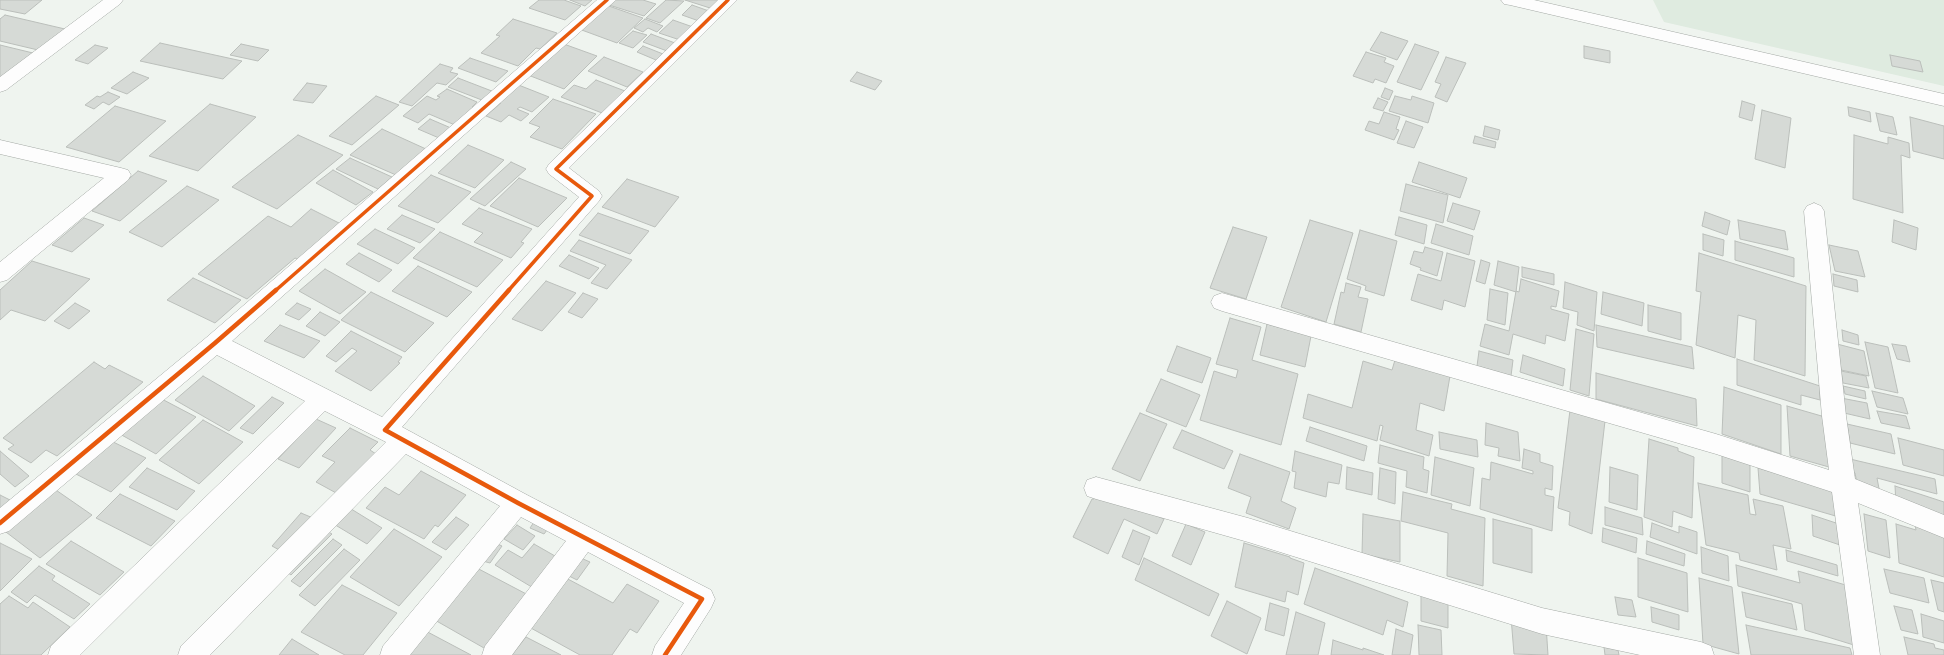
<!DOCTYPE html>
<html>
<head>
<meta charset="utf-8">
<style>
  body { margin:0 }
  canvas { display:block; background:#eff4ef }
</style>
</head>
<body>
<canvas width="1944" height="655"></canvas>
<script>
const c = document.querySelector('canvas').getContext('2d');
c.lineJoin = 'round';
function paint(path, color) {
  c.fillStyle = color;
  c.fill(path, 'evenodd');
}
function poly(rows) {
  const path = new Path2D();
  for (const r of rows) {
    path.moveTo(r[0], r[1]);
    for (let i = 2; i < r.length; i += 2) path.lineTo(r[i], r[i + 1]);
  }
  return path;
}
function strokePath(path, color, width, dash) {
  c.strokeStyle = color;
  c.lineWidth = width;
  c.lineCap = dash ? 'butt' : 'round';
  c.setLineDash(dash || []);
  c.stroke(path);
}
paint(poly([
  [1653,0,1944,0,1944,86,1664,22]
]), '#dfebe0');
const building = poly([
  [0,0,42,0,25,14,0,9,0,0],
  [539,0,564,0,581,6,565,20,529,8,539,0],
  [570,0,592,0,585,6,570,0],
  [614,0,643,0,656,4,644,16,609,5,614,0],
  [666,0,684,1,660,23,646,18,666,0],
  [685,0,718,0,710,8,685,0],
  [606,5,643,18,617,43,579,29,606,5],
  [692,5,709,11,699,21,682,15,692,5],
  [5,15,65,29,38,50,0,41,0,19,5,15],
  [513,19,557,33,540,49,536,48,518,66,481,53,500,36,496,35,513,19],
  [645,19,663,26,657,32,648,28,643,32,634,28,645,19],
  [673,20,693,27,680,40,659,33,673,20],
  [633,31,647,35,633,48,619,43,633,31],
  [1381,32,1408,41,1397,60,1370,50,1381,32],
  [651,34,675,43,667,51,643,42,651,34],
  [160,43,242,61,223,79,140,61,160,43],
  [561,43,597,56,564,89,528,75,561,43],
  [241,44,269,50,258,61,230,55,241,44],
  [1415,44,1439,52,1421,90,1397,82,1415,44],
  [0,45,33,53,0,78,0,45],
  [95,45,108,48,88,64,75,60,95,45],
  [643,46,663,54,656,60,637,52,643,46],
  [1584,46,1610,51,1610,63,1584,58,1584,46],
  [1366,52,1386,58,1384,62,1394,66,1386,83,1375,79,1373,83,1353,76,1366,52],
  [1890,55,1920,61,1923,72,1892,66,1890,55],
  [604,57,643,72,627,87,588,71,604,57],
  [1446,57,1466,63,1447,102,1435,97,1441,84,1435,82,1446,57],
  [470,58,508,71,496,82,458,68,470,58],
  [440,64,453,68,450,72,458,74,446,85,437,83,412,106,399,102,440,64],
  [133,72,149,78,127,94,111,88,133,72],
  [857,72,882,81,875,90,850,81,857,72],
  [458,78,497,93,487,102,448,87,458,78],
  [596,80,625,91,602,113,561,97,574,85,586,89,596,80],
  [307,83,327,86,313,103,293,100,307,83],
  [516,84,549,97,532,112,520,107,517,109,529,114,521,121,509,115,501,122,486,116,501,103,496,100,516,84],
  [1385,88,1393,91,1389,100,1381,97,1385,88],
  [447,89,477,102,472,107,474,108,455,125,429,114,418,123,403,116,427,96,436,100,440,97,437,96,447,89],
  [108,92,120,97,109,105,103,102,94,109,85,105,97,96,100,97,108,92],
  [376,96,399,105,352,145,329,136,376,96],
  [1395,96,1411,100,1412,96,1434,103,1428,123,1389,111,1395,96],
  [1378,98,1388,102,1383,111,1373,108,1378,98],
  [553,99,596,114,562,149,530,137,540,127,529,123,553,99],
  [1742,101,1755,105,1752,121,1739,117,1742,101],
  [210,104,256,117,198,171,149,156,210,104],
  [115,106,166,121,119,162,66,147,115,106],
  [1848,107,1870,112,1871,122,1849,116,1848,107],
  [1762,110,1791,118,1785,168,1755,159,1762,110],
  [1384,112,1400,117,1396,129,1399,130,1394,140,1365,130,1369,121,1379,124,1384,112],
  [1876,113,1893,117,1897,135,1880,131,1876,113],
  [1910,117,1944,126,1944,159,1913,151,1910,117],
  [430,119,451,128,439,138,418,129,430,119],
  [1406,121,1423,127,1414,148,1397,143,1406,121],
  [1485,126,1500,130,1498,140,1483,136,1485,126],
  [382,129,426,149,396,175,350,155,382,129],
  [298,135,343,155,277,209,232,187,298,135],
  [1854,135,1888,144,1888,137,1909,143,1910,158,1901,155,1903,213,1853,199,1854,135],
  [1475,136,1496,142,1495,148,1473,143,1475,136],
  [468,145,504,160,475,188,438,173,468,145],
  [350,158,392,177,378,189,336,169,350,158],
  [511,162,526,169,485,206,470,199,511,162],
  [1419,162,1467,178,1460,198,1412,182,1419,162],
  [333,170,373,192,356,205,316,183,333,170],
  [138,171,167,181,120,221,92,211,138,171],
  [431,175,471,192,438,223,398,206,431,175],
  [519,178,567,198,538,227,490,206,519,178],
  [627,179,679,197,655,227,602,207,627,179],
  [1406,184,1448,195,1443,223,1400,211,1406,184],
  [187,186,219,200,162,247,129,232,187,186],
  [1453,203,1480,211,1474,230,1447,221,1453,203],
  [479,208,532,229,521,242,524,243,511,258,474,242,483,233,462,224,479,208],
  [311,209,341,224,299,260,295,258,247,299,198,274,268,216,291,227,311,209],
  [1705,212,1730,221,1727,235,1702,226,1705,212],
  [598,213,649,231,630,254,579,235,598,213],
  [402,215,435,229,420,243,387,229,402,215],
  [1399,217,1427,225,1424,244,1395,235,1399,217],
  [84,218,104,225,72,252,52,245,84,218],
  [1310,220,1353,233,1326,322,1281,307,1310,220],
  [1738,220,1785,231,1788,250,1740,239,1738,220],
  [1894,220,1918,228,1916,250,1892,242,1894,220],
  [1436,224,1473,236,1469,255,1431,243,1436,224],
  [1233,227,1267,237,1246,299,1210,288,1233,227],
  [375,229,415,248,398,264,357,244,375,229],
  [1360,230,1397,241,1384,296,1365,290,1366,286,1347,279,1360,230],
  [440,232,503,260,477,287,413,258,440,232],
  [1703,234,1724,240,1723,256,1703,250,1703,234],
  [579,240,632,260,607,289,591,283,606,265,570,251,579,240],
  [1735,241,1794,258,1794,277,1735,260,1735,241],
  [1829,245,1858,251,1865,277,1835,271,1829,245],
  [1425,247,1443,252,1437,276,1420,270,1421,268,1410,264,1414,251,1423,253,1425,247],
  [359,253,392,270,379,282,346,264,359,253],
  [1447,253,1475,261,1465,307,1444,300,1442,310,1411,300,1418,274,1441,281,1447,253],
  [1699,253,1806,286,1805,376,1754,360,1756,320,1738,315,1735,358,1696,345,1701,292,1696,291,1699,253],
  [569,255,599,268,589,279,559,266,569,255],
  [1481,260,1490,263,1485,284,1476,281,1481,260],
  [32,261,90,279,45,321,11,310,0,320,0,290,32,261],
  [1498,261,1519,267,1516,292,1494,285,1498,261],
  [418,266,472,292,447,317,392,291,418,266],
  [1522,267,1554,274,1554,285,1522,277,1522,267],
  [325,269,366,292,340,314,299,291,325,269],
  [1833,274,1857,280,1858,292,1834,286,1833,274],
  [193,278,241,300,215,323,167,300,193,278],
  [1521,279,1559,291,1556,307,1551,306,1551,309,1569,314,1565,341,1546,335,1545,344,1513,334,1509,355,1480,346,1485,324,1509,331,1516,291,1519,292,1521,279],
  [546,281,576,293,542,331,512,319,546,281],
  [1565,282,1597,292,1594,331,1577,325,1578,312,1563,308,1565,282],
  [1346,283,1361,287,1358,297,1368,299,1361,332,1334,324,1341,292,1344,293,1346,283],
  [1490,289,1508,293,1505,325,1487,320,1490,289],
  [371,292,434,323,405,352,341,320,371,292],
  [1603,292,1644,303,1642,326,1601,314,1603,292],
  [583,293,598,299,582,318,568,312,583,293],
  [75,303,90,311,69,329,54,321,75,303],
  [297,303,311,309,299,320,285,314,297,303],
  [1648,305,1681,313,1681,340,1648,331,1648,305],
  [320,312,340,322,325,336,306,326,320,312],
  [1230,318,1261,327,1252,360,1298,374,1281,445,1200,420,1214,371,1236,378,1238,370,1216,364,1230,318],
  [1267,324,1311,336,1305,367,1260,355,1267,324],
  [280,325,320,341,304,358,264,341,280,325],
  [1596,325,1692,347,1694,369,1597,347,1596,325],
  [1576,329,1594,334,1589,396,1570,390,1576,329],
  [1842,330,1858,335,1859,345,1843,341,1842,330],
  [351,331,402,357,398,362,400,363,371,391,335,371,357,351,352,348,336,362,326,356,351,331],
  [1865,342,1888,347,1898,393,1875,388,1865,342],
  [1837,344,1864,351,1869,376,1841,370,1837,344],
  [1892,344,1906,346,1910,362,1897,359,1892,344],
  [1177,346,1211,358,1202,383,1167,371,1177,346],
  [1479,351,1513,360,1511,376,1477,366,1479,351],
  [1523,355,1565,369,1563,386,1520,372,1523,355],
  [1737,359,1820,386,1820,400,1801,395,1801,405,1737,385,1737,359],
  [1395,360,1450,376,1444,411,1420,403,1416,430,1433,435,1429,456,1380,440,1383,426,1380,425,1377,441,1303,418,1308,394,1352,408,1363,361,1392,370,1395,360],
  [94,362,105,369,109,365,143,382,57,456,46,450,31,463,8,449,14,445,3,438,94,362],
  [1841,371,1866,376,1869,388,1843,383,1841,371],
  [1596,373,1696,399,1697,426,1596,399,1596,373],
  [203,376,255,406,229,431,175,400,203,376],
  [1161,379,1200,395,1186,427,1146,411,1161,379],
  [1843,386,1865,391,1866,399,1845,394,1843,386],
  [1724,387,1781,405,1781,454,1722,434,1724,387],
  [1872,391,1903,398,1908,414,1877,407,1872,391],
  [158,397,196,417,156,454,118,433,158,397],
  [272,397,284,403,253,434,240,428,272,397],
  [1841,398,1867,403,1870,419,1844,413,1841,398],
  [1787,406,1832,419,1836,469,1790,456,1787,406],
  [1570,410,1605,421,1592,534,1569,525,1570,512,1558,508,1570,410],
  [1877,411,1906,416,1910,429,1881,423,1877,411],
  [1140,413,1167,424,1140,481,1112,469,1140,413],
  [316,419,336,428,299,468,278,459,316,419],
  [203,420,243,442,199,484,159,460,203,420],
  [1486,423,1518,432,1520,461,1498,456,1499,448,1485,445,1486,423],
  [1847,424,1891,434,1895,454,1850,443,1847,424],
  [1310,427,1367,446,1364,461,1306,441,1310,427],
  [350,428,378,442,370,450,376,454,338,494,316,482,335,462,322,456,350,428],
  [1182,430,1233,451,1224,469,1173,448,1182,430],
  [1439,432,1477,440,1478,457,1440,449,1439,432],
  [1898,438,1944,450,1944,476,1903,465,1898,438],
  [107,439,146,458,111,492,72,472,107,439],
  [1649,439,1678,448,1678,451,1694,457,1692,518,1673,511,1672,527,1644,517,1649,439],
  [1380,445,1424,457,1423,469,1429,471,1427,493,1406,487,1407,471,1378,463,1380,445],
  [1524,449,1540,454,1540,462,1553,466,1552,490,1545,488,1545,495,1554,497,1552,531,1480,509,1482,478,1490,480,1491,462,1533,474,1533,471,1522,468,1524,449],
  [0,451,29,476,15,487,0,474,0,451],
  [1295,451,1342,465,1339,484,1328,482,1326,497,1294,488,1296,472,1292,471,1295,451],
  [1722,452,1750,461,1750,492,1722,483,1722,452],
  [1240,454,1290,472,1281,501,1296,508,1289,529,1246,513,1251,497,1228,488,1240,454],
  [1435,457,1474,468,1470,506,1431,495,1435,457],
  [1850,459,1935,479,1937,494,1877,478,1880,494,1858,488,1855,473,1852,472,1850,459],
  [1347,467,1373,473,1372,495,1346,489,1347,467],
  [1610,467,1638,475,1637,510,1609,502,1610,467],
  [147,468,195,491,177,510,129,487,147,468],
  [1380,468,1396,472,1395,504,1378,499,1380,468],
  [1758,468,1836,490,1839,517,1760,494,1758,468],
  [421,471,466,495,438,527,435,525,424,539,366,508,385,487,399,495,421,471],
  [1698,483,1748,495,1750,514,1756,515,1753,499,1783,506,1791,549,1773,545,1777,570,1740,560,1739,553,1706,545,1698,483],
  [1895,486,1944,502,1944,519,1896,504,1895,486],
  [53,488,92,515,40,558,2,529,53,488],
  [1099,490,1164,519,1157,534,1124,519,1108,554,1073,537,1092,499,1094,499,1099,490],
  [1403,492,1452,504,1451,509,1485,518,1483,586,1447,576,1448,533,1401,521,1403,492],
  [120,494,175,521,151,546,96,518,120,494],
  [0,495,10,500,0,509,0,495],
  [348,507,382,528,367,544,332,523,348,507],
  [1605,507,1642,518,1643,535,1605,525,1605,507],
  [301,513,313,518,283,552,272,546,301,513],
  [1363,514,1400,521,1400,562,1362,554,1363,514],
  [1864,514,1886,520,1890,558,1868,551,1864,514],
  [1812,515,1845,526,1846,547,1813,536,1812,515],
  [456,517,469,525,446,550,432,542,456,517],
  [536,519,551,525,544,534,530,528,536,519],
  [1493,519,1532,529,1532,573,1493,563,1493,519],
  [1652,523,1679,533,1679,526,1697,532,1697,554,1650,537,1652,523],
  [1186,524,1205,532,1191,565,1172,556,1186,524],
  [1896,524,1916,530,1915,525,1944,535,1944,577,1899,563,1896,524],
  [517,525,535,536,523,550,504,539,517,525],
  [322,528,332,534,291,575,281,568,322,528],
  [1603,528,1637,538,1636,553,1602,542,1603,528],
  [394,529,442,557,399,606,350,577,394,529],
  [1133,530,1150,537,1139,565,1122,557,1133,530],
  [333,539,342,545,300,587,291,581,333,539],
  [71,541,124,572,100,595,46,564,71,541],
  [491,541,502,546,490,563,479,560,491,541],
  [1647,541,1685,554,1684,566,1646,554,1647,541],
  [0,543,32,559,0,591,0,543],
  [1244,543,1290,557,1290,558,1304,563,1298,595,1287,591,1285,602,1235,587,1244,543],
  [534,544,562,560,535,589,495,565,508,550,522,558,534,544],
  [1701,547,1728,556,1729,581,1702,573,1701,547],
  [344,549,360,560,315,606,299,595,344,549],
  [1786,550,1837,565,1838,576,1787,561,1786,550],
  [574,555,590,562,577,580,561,572,574,555],
  [1144,558,1219,594,1209,616,1135,580,1144,558],
  [1638,558,1687,573,1688,612,1638,597,1638,558],
  [1736,565,1800,583,1798,571,1849,586,1857,646,1805,630,1802,604,1738,586,1736,565],
  [39,566,55,576,52,580,90,604,74,619,35,595,27,603,11,592,39,566],
  [475,567,532,597,491,652,433,619,475,567],
  [1315,568,1408,602,1403,627,1387,620,1383,635,1304,604,1315,568],
  [1884,569,1924,578,1929,603,1890,593,1884,569],
  [566,578,613,603,627,584,659,601,637,633,630,629,612,655,580,655,529,627,566,578],
  [1699,578,1732,587,1739,654,1703,644,1699,578],
  [1931,580,1944,583,1944,612,1938,610,1931,580],
  [342,585,397,613,363,655,345,655,301,632,342,585],
  [1742,592,1792,604,1797,630,1746,617,1742,592],
  [1421,595,1448,602,1448,628,1421,621,1421,595],
  [9,596,28,608,33,602,70,627,41,655,0,655,0,604,9,596],
  [1615,597,1632,600,1636,617,1618,615,1615,597],
  [1227,601,1261,618,1247,654,1211,636,1227,601],
  [1270,603,1289,609,1284,636,1265,630,1270,603],
  [1894,606,1912,610,1918,634,1901,630,1894,606],
  [1651,607,1679,615,1679,630,1652,622,1651,607],
  [1296,612,1325,623,1318,655,1286,655,1296,612],
  [1921,614,1944,621,1944,643,1923,637,1921,614],
  [1511,617,1546,625,1548,655,1514,654,1511,617],
  [1418,625,1441,630,1442,655,1419,655,1418,625],
  [1746,625,1850,648,1852,655,1751,655,1746,625],
  [422,629,471,655,402,655,422,629],
  [1396,629,1413,635,1410,655,1392,655,1396,629],
  [526,637,561,655,512,655,526,637],
  [1904,637,1934,644,1935,648,1944,650,1944,655,1908,655,1904,637],
  [292,639,319,655,279,655,292,639],
  [1333,640,1363,650,1363,648,1384,655,1331,655,1333,640],
  [1604,647,1618,650,1619,655,1605,655,1604,647]
]);
paint(building, '#d6dad6');
strokePath(building, '#bbbfbb', 1);
const minor = poly([
  [103,0,123,0,120,4,6,90,0,92,0,77,103,0],
  [597,0,616,0,232,341,382,417,579,197,549,174,546,169,549,164,718,0,737,0,569,168,599,191,602,196,599,201,402,427,527,495,711,590,715,599,711,608,681,655,652,655,655,646,684,603,588,552,512,655,482,655,485,646,566,541,521,517,410,655,380,655,383,646,500,506,406,454,210,655,178,655,181,646,386,442,325,411,80,655,48,655,51,646,305,401,217,355,9,531,0,534,0,508,207,337,597,0],
  [1501,0,1534,0,1944,94,1944,106,1510,5,1504,4,1501,0],
  [0,140,121,168,128,170,131,175,128,180,7,280,0,282,0,262,104,178,0,154,0,140],
  [1814,203,1821,206,1824,211,1846,416,1855,479,1944,515,1944,538,1858,503,1880,655,1854,655,1832,492,1716,454,1222,311,1214,308,1211,302,1214,296,1222,293,1716,434,1829,470,1822,416,1804,211,1807,206,1814,203],
  [1096,477,1248,518,1542,608,1701,642,1711,646,1714,655,1640,655,1542,634,1248,542,1096,499,1087,496,1084,488,1087,480,1096,477]
]);
strokePath(minor, '#a4a9a5', 1);
paint(minor, '#fdfdfd');
strokePath(poly([
  [275,291,607,0],
  [508,291,592,196,556,169,728,0]
]), '#e8590c', 3.5);
strokePath(poly([
  [509,290,385,430,518,503,702,599,665,655],
  [0,523,215,343,276,290]
]), '#e8590c', 4.5);
</script>
</body>
</html>
